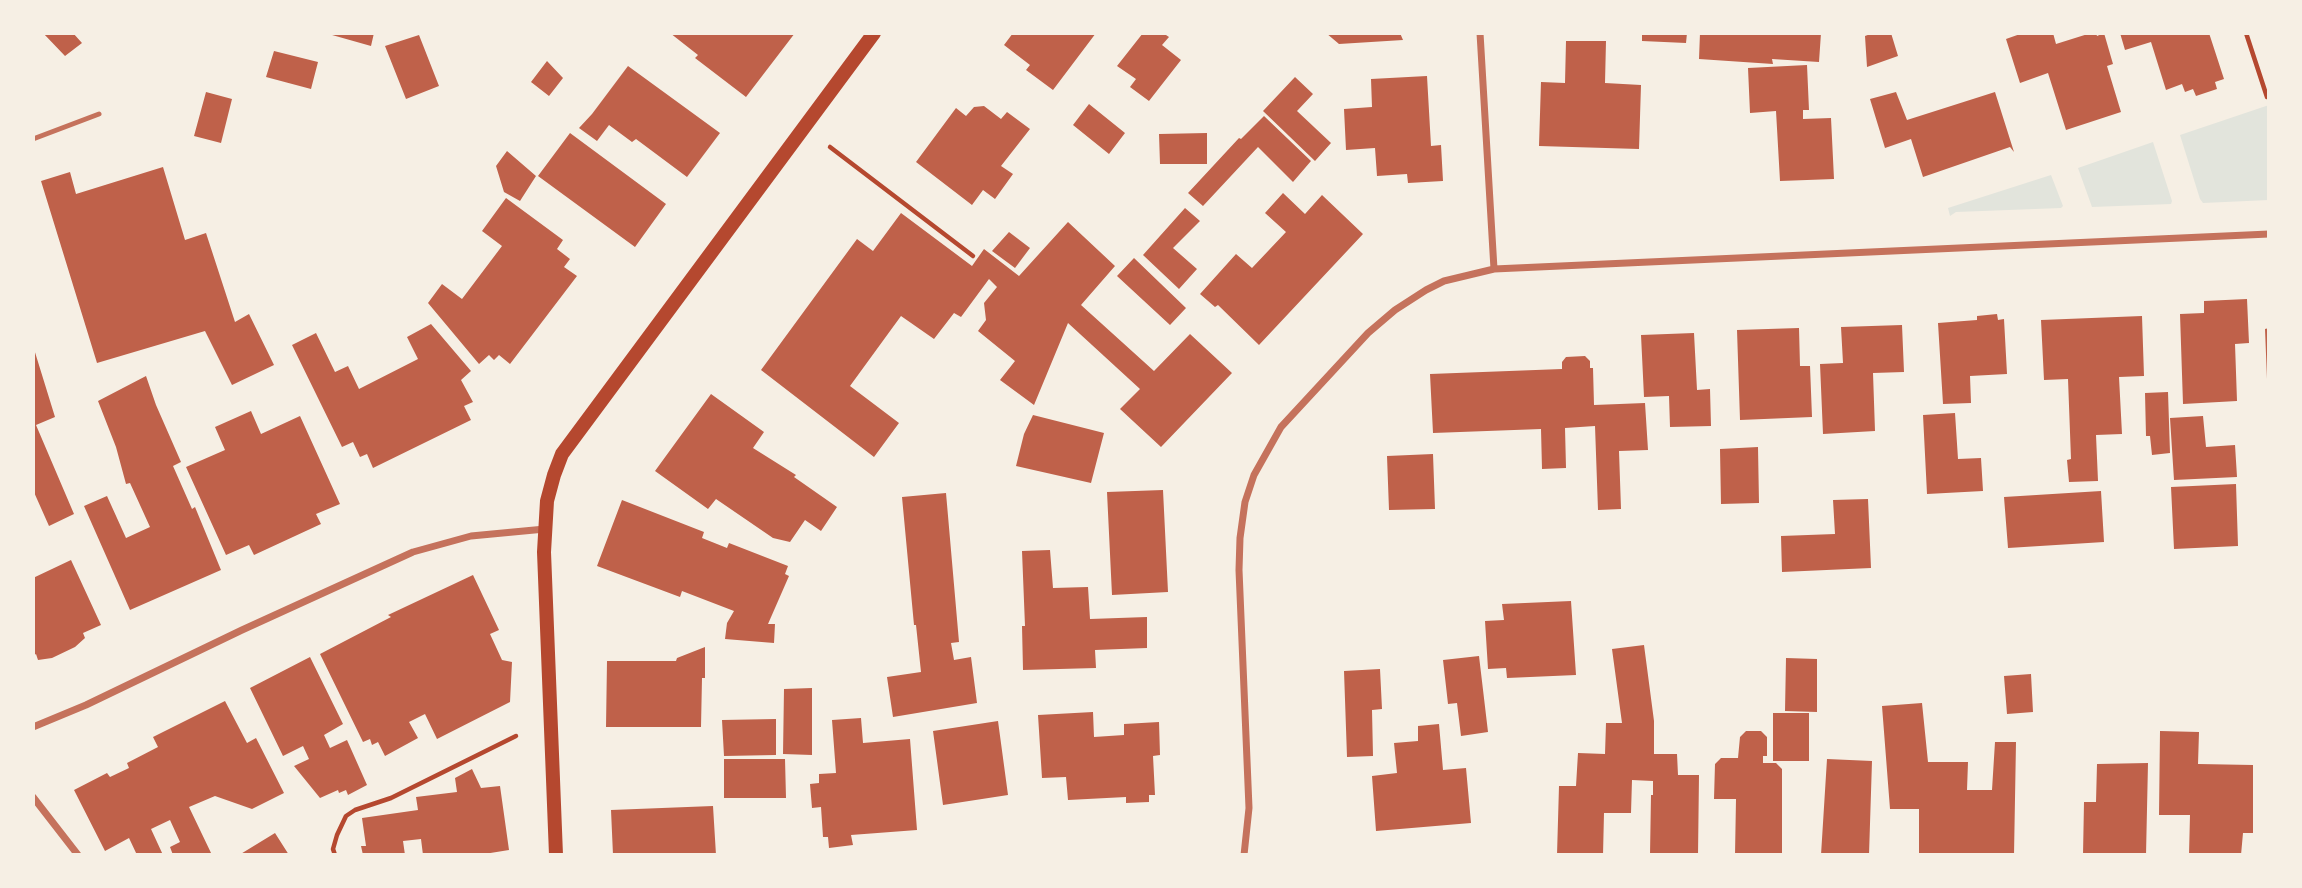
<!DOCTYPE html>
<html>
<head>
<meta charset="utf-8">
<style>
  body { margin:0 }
  #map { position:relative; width:2302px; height:888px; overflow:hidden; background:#f6efe4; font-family:"Varela Round",sans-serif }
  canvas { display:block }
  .frame { position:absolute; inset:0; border:35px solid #f6efe4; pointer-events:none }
</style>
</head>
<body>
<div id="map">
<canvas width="2302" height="888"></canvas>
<div class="frame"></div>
</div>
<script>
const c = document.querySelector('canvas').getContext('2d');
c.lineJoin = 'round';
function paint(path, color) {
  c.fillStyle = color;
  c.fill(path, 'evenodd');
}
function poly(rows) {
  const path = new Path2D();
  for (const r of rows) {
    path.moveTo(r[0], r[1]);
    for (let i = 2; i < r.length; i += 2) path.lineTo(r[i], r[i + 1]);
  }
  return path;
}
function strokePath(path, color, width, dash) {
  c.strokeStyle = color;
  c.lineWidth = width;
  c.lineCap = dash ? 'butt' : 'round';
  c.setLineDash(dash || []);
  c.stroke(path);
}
paint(poly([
  [2269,105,2269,200,2203,203,2200,199,2180,135],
  [2153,142,2172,201,2171,204,2092,207,2078,168],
  [2051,175,2063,206,2061,208,1956,212,1950,216,1948,208]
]), '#e2e4dc');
paint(poly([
  [43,33,73,33,82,43,65,56],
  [325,33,374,33,371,46],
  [670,33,795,33,746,97,695,58,698,55],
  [1013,33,1096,33,1053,90,1026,70,1030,65,1004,45],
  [1143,33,1163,33,1169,37,1162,45,1181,60,1149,101,1130,87,1136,79,1117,66],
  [1326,33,1400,33,1403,40,1339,44],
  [1642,33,1687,33,1686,43,1642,41],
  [1700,33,1821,33,1819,62,1772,59,1773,64,1699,59],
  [1873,33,1891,33,1898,56,1867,67,1865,36],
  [2023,33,2053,33,2056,44,2091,33,2096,33,2097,36,2104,33,2113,64,2107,66,2121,112,2066,130,2048,73,2020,83,2006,39],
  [2120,33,2209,33,2224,79,2215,82,2217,89,2196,96,2193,89,2185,92,2182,84,2166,90,2151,42,2125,50],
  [419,35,439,86,406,99,385,46],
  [1566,41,1606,41,1605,83,1641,85,1639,149,1539,146,1541,82,1565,83],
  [274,51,318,62,311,89,266,77],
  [547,61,563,78,549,96,531,82],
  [1807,65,1809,110,1803,110,1803,119,1831,118,1834,179,1780,181,1776,111,1750,113,1748,68],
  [628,66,720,133,687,177,636,139,632,142,609,125,597,141,579,128,592,114],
  [1427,76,1431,146,1441,145,1443,181,1408,183,1407,174,1377,176,1375,148,1346,150,1344,109,1372,107,1371,79],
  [1295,77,1313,94,1297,111,1331,143,1315,161,1263,111],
  [206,92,232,99,221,143,194,136],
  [1896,92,1907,120,1995,92,2014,152,2010,147,1923,177,1911,139,1885,148,1870,99],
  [1089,104,1125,133,1109,154,1073,125],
  [984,106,1001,119,1007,112,1030,129,1001,166,1013,174,995,199,983,190,972,205,916,162,956,108,966,116,974,107],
  [1264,116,1311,161,1293,182,1258,147,1203,206,1188,193,1239,138,1241,139],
  [570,133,666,204,635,247,538,176],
  [1207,133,1207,164,1160,164,1159,134],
  [507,151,536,176,520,201,504,192,496,166],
  [163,167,185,240,206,233,235,322,249,314,274,365,232,385,205,331,97,363,41,181,70,172,76,194],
  [1283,193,1305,214,1322,195,1363,234,1259,345,1218,305,1215,307,1200,294,1236,254,1252,268,1286,232,1265,213],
  [506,198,563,240,557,249,570,259,564,267,577,276,510,364,499,355,494,360,489,355,479,364,428,303,442,284,462,299,502,246,482,231],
  [1185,208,1200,221,1173,248,1197,269,1179,289,1143,255],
  [901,213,972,266,984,249,1019,276,1068,222,1115,266,1081,305,1154,371,1190,334,1232,373,1161,447,1120,409,1140,389,1068,323,1034,405,1000,380,1015,361,978,331,986,320,984,303,997,287,989,279,961,317,954,313,934,339,901,316,850,386,899,423,874,457,761,370,857,239,873,251],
  [1009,232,1030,248,1015,268,992,251],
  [1134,258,1186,308,1170,325,1117,276],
  [2247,299,2249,343,2235,344,2237,401,2183,404,2180,314,2204,313,2204,301],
  [1997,314,1998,320,2004,319,2007,374,1970,376,1971,403,1943,404,1938,323,1977,320,1977,316],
  [2142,316,2144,376,2119,377,2122,434,2096,435,2098,481,2069,482,2067,460,2071,459,2068,379,2044,380,2041,320],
  [431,324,471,371,461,380,473,402,464,406,471,420,373,468,367,454,360,457,353,442,342,447,292,345,316,333,335,372,348,366,359,389,418,359,407,337],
  [1902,325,1904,372,1873,373,1875,431,1823,434,1820,364,1843,363,1841,327],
  [1799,328,1800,366,1810,366,1812,417,1740,420,1737,330],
  [2269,328,2269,379,2267,379,2265,329],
  [1694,333,1697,390,1710,389,1711,426,1670,427,1669,396,1644,397,1641,335],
  [34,349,55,417,36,425,74,514,49,526,33,490],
  [1585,356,1590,361,1590,368,1593,368,1594,405,1645,403,1648,450,1619,451,1621,509,1598,510,1595,426,1565,428,1566,468,1542,469,1541,429,1433,433,1430,374,1562,369,1562,362,1566,357],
  [146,376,156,405,181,462,173,466,192,509,195,507,221,570,130,610,84,506,107,496,126,538,150,527,130,483,126,484,116,447,98,401],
  [2168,392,2170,453,2152,455,2150,436,2146,436,2145,393],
  [711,394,764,432,753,448,796,475,794,477,837,507,821,531,805,520,790,542,773,538,716,499,708,509,655,471],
  [251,411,261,434,300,416,340,504,316,514,321,524,254,555,249,545,226,555,186,467,225,450,215,427],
  [1955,413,1958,459,1981,458,1983,491,1927,494,1923,415],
  [1033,415,1104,433,1091,483,1016,466,1024,434],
  [2203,416,2206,447,2235,445,2237,477,2174,480,2170,418],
  [1758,447,1759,503,1721,504,1720,449],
  [1433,454,1435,509,1389,510,1387,456],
  [2236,484,2238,546,2174,549,2171,487],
  [1163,490,1168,592,1112,595,1107,492],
  [2101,491,2104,542,2008,548,2004,497],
  [946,493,959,642,951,643,954,660,971,657,977,703,893,717,887,677,921,672,916,625,914,625,902,497],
  [1868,499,1871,568,1782,572,1781,536,1835,534,1833,500],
  [622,500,704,532,702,538,727,548,729,543,788,566,785,574,789,576,768,624,775,624,774,643,725,639,727,623,734,611,682,591,680,597,597,566],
  [1050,550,1053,588,1088,587,1090,619,1147,617,1147,648,1095,650,1096,668,1023,670,1022,626,1025,626,1022,551],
  [71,560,101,625,83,633,85,638,75,647,52,658,38,660,36,654,33,656,33,578],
  [473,575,499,630,490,634,502,660,512,662,510,702,437,739,425,714,409,722,418,738,385,756,378,742,372,745,370,739,363,742,320,654,391,617,388,615],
  [1571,601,1576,675,1507,678,1506,668,1488,669,1485,621,1504,620,1502,604],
  [1644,645,1654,721,1654,754,1677,754,1678,775,1699,775,1698,855,1650,855,1651,795,1653,795,1653,781,1632,780,1631,813,1604,813,1603,855,1557,855,1559,786,1576,786,1578,753,1605,754,1606,723,1622,723,1612,649],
  [705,647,705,678,702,678,701,727,606,727,607,661,676,661,677,658],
  [1479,656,1488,732,1461,736,1457,703,1448,704,1443,660],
  [310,657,343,724,324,735,330,748,347,740,367,785,348,795,346,790,339,793,338,790,320,798,294,766,309,759,303,746,283,756,250,688],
  [1786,658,1817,659,1817,712,1785,711],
  [1380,669,1382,709,1372,710,1373,756,1347,757,1344,671],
  [2031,674,2033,712,2007,714,2004,676],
  [812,688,812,755,783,754,784,689],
  [225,701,247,743,256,738,284,793,252,809,215,796,189,807,212,855,173,855,170,847,180,842,170,820,151,829,163,855,137,855,129,838,105,851,74,790,107,773,110,777,129,768,127,763,158,747,153,737],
  [1922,703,1928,762,1968,762,1967,790,1992,790,1995,742,2016,742,2014,855,1919,855,1919,809,1890,809,1882,706],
  [1093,712,1094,737,1124,735,1124,724,1159,722,1160,755,1153,756,1155,795,1149,795,1149,802,1126,803,1126,797,1068,800,1066,777,1042,778,1038,715],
  [1773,713,1809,713,1809,761,1773,761],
  [861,718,863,743,910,739,917,830,851,835,853,845,829,848,828,837,823,837,821,807,812,808,810,784,819,783,819,774,836,773,832,720],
  [776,719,776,755,724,756,722,720],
  [998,721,1008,795,943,805,933,731],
  [1439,724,1443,770,1466,768,1471,823,1376,831,1372,776,1397,773,1394,743,1418,741,1418,726],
  [1746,731,1761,731,1767,737,1767,756,1763,756,1763,763,1776,763,1782,769,1782,855,1735,855,1736,799,1714,799,1715,764,1721,758,1738,758,1740,737],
  [2160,731,2199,732,2198,764,2253,765,2253,833,2243,833,2241,855,2189,855,2190,815,2159,815],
  [724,759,785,759,786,798,724,798],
  [1827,759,1872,761,1869,855,1821,855],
  [2148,763,2146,855,2083,855,2084,802,2096,802,2097,764],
  [472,769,481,788,500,786,509,850,478,855,423,855,421,839,403,841,405,855,363,855,361,846,366,846,362,818,418,810,416,797,457,792,455,778],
  [713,806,716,855,613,855,611,810],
  [275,833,289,855,239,855]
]), '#bf614a');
strokePath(poly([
  [2246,33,2267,97],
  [830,147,973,256],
  [335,855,333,849,337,835,346,816,355,810,391,798,516,736]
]), '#b5482f', 4.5);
strokePath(poly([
  [33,139,99,114]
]), '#c5725c', 5);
strokePath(poly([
  [1480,33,1494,269],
  [33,727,86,705,242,630,413,552,471,536,545,529],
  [33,797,78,855],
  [1244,855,1249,808,1239,570,1240,538,1245,502,1254,475,1281,427,1368,333,1395,310,1426,290,1444,281,1494,269,2269,234]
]), '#c5725c', 7);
strokePath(poly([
  [556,855,544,552,547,501,554,475,562,454,874,33]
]), '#b5482f', 14);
</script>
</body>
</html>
